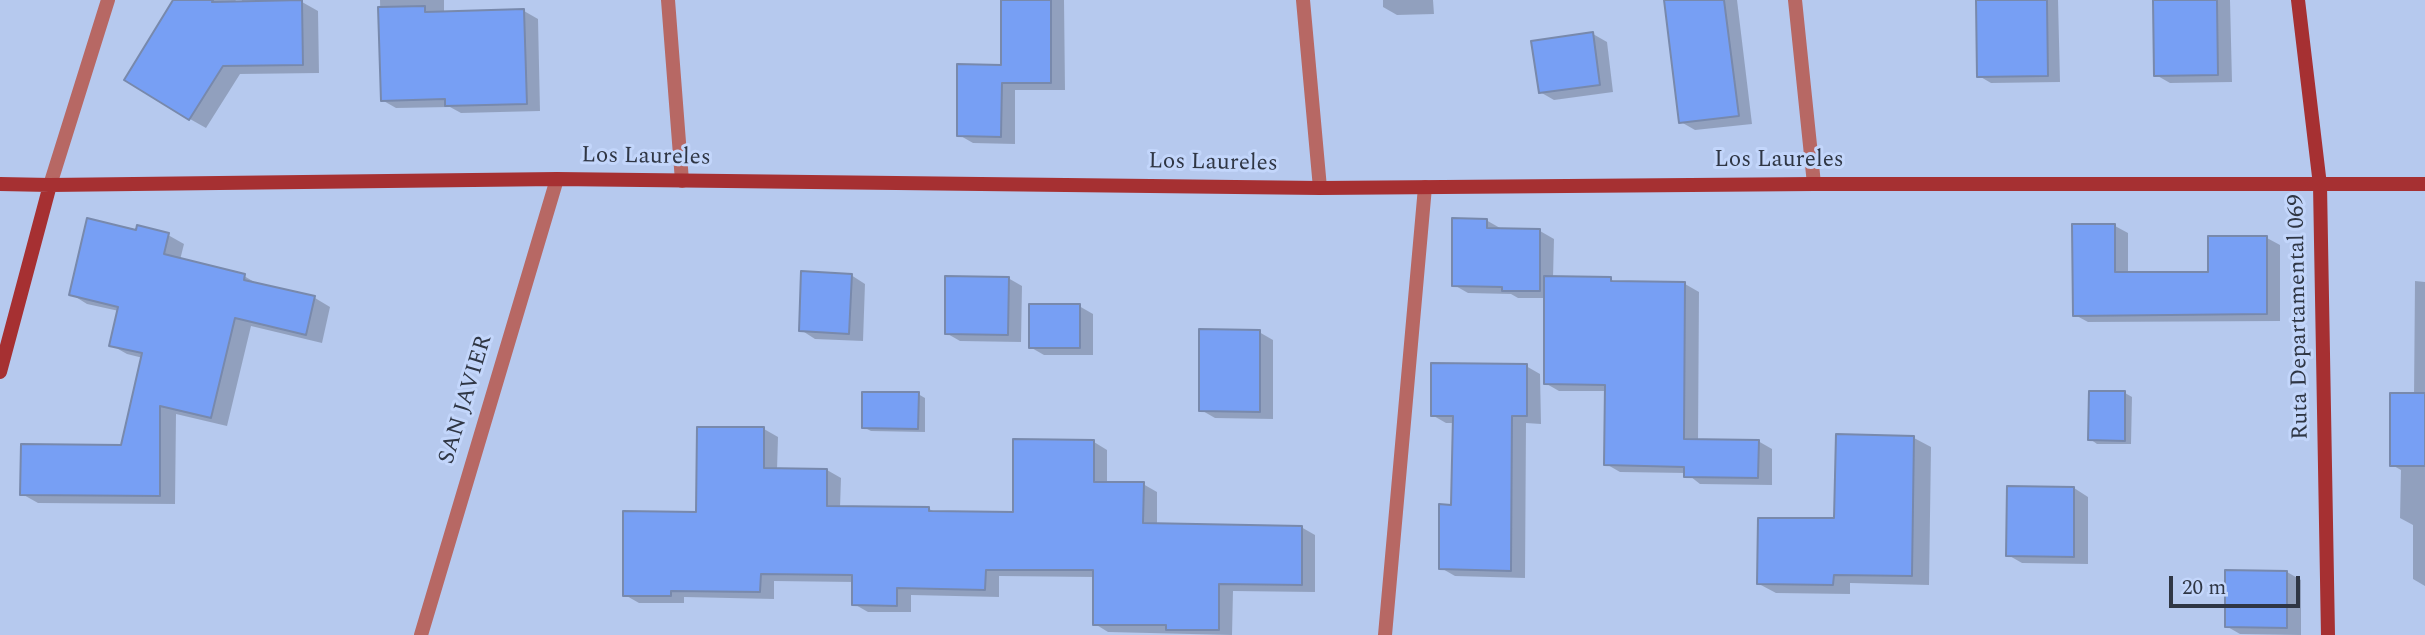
<!DOCTYPE html>
<html>
<head>
<meta charset="utf-8">
<style>
  body { margin:0 }
  #map { position:relative; width:2425px; height:635px; overflow:hidden; background:#b6c9ee; font-family:Spectral,serif }
  canvas { display:block }
  .scale { position:absolute; left:2169px; top:576px; width:131px; height:32px; box-sizing:border-box; border:4px solid #2f3644; border-top:0; padding-left:9px; font-size:21px; line-height:24px; white-space:nowrap; color:#2f3644; -webkit-text-stroke:5px #c3d6fb; paint-order:stroke }
</style>
</head>
<body>
<div id="map">
<canvas width="2425" height="635"></canvas>
<div class="scale">20 m</div>
</div>
<script>
const c = document.querySelector('canvas').getContext('2d');
c.lineJoin = 'round';
function paint(path, color) {
  c.fillStyle = color;
  c.fill(path, 'evenodd');
}
function poly(rows) {
  const path = new Path2D();
  for (const r of rows) {
    path.moveTo(r[0], r[1]);
    for (let i = 2; i < r.length; i += 2) path.lineTo(r[i], r[i + 1]);
  }
  return path;
}
function strokePath(path, color, width, dash) {
  c.strokeStyle = color;
  c.lineWidth = width;
  c.lineCap = dash ? 'butt' : 'round';
  c.setLineDash(dash || []);
  c.stroke(path);
}
function drawText(font, color, halo, rows, align = 'center') {
  c.font = font + ' Spectral,serif';
  c.lineWidth = 6;
  c.setLineDash([]);
  c.textBaseline = 'middle';
  c.strokeStyle = halo;
  c.fillStyle = color;
  for (const [text, x, y, turn = 0] of rows) {
    c.save();
    c.translate(x, y);
    c.rotate((+turn || 0) * Math.PI / 180);
    c.textAlign = isNaN(turn) ? turn : align;
    if (halo) c.strokeText(text, 0, 0);
    c.fillText(text, 0, 0);
    c.restore();
  }
}
paint(poly([
  [175,0,235,0,241,4,242,0,302,2,318,11,319,73,240,74,206,128,190,119],
  [380,0,444,0,444,13,524,11,538,19,540,111,461,113,450,107,396,108,382,100],
  [1003,0,1064,0,1065,90,1015,90,1015,144,973,143,959,135,1003,67],
  [1383,0,1433,0,1434,14,1397,15,1383,7],
  [1666,0,1737,0,1752,124,1695,130,1681,122],
  [1978,0,2058,0,2060,82,1991,83,1979,76],
  [2155,0,2230,0,2232,82,2170,83,2156,75],
  [1593,34,1607,42,1613,92,1554,100,1540,92],
  [1486,220,1500,228,1540,231,1554,239,1553,278,1610,279,1617,283,1685,284,1699,292,1698,441,1758,441,1772,449,1772,485,1700,484,1686,473,1620,472,1606,464,1607,391,1559,391,1545,383,1546,298,1518,298,1511,294,1468,293,1454,285],
  [2115,226,2128,233,2128,274,2209,273,2267,238,2280,245,2280,321,2088,322,2075,315],
  [137,232,168,235,184,244,180,260,244,276,261,286,315,298,330,307,322,343,251,326,227,426,176,414,175,504,38,503,22,494,122,446,143,358,127,354,111,345,119,311,87,304,71,294],
  [851,275,865,284,863,341,815,339,801,330],
  [1008,278,1022,286,1021,342,960,341,946,333],
  [2415,281,2425,282,2425,586,2413,579,2413,525,2400,518,2401,470,2392,465,2414,395],
  [1079,306,1093,314,1093,355,1044,355,1030,347],
  [1259,332,1273,340,1273,419,1215,418,1201,410],
  [1526,366,1540,374,1541,424,1526,423,1525,578,1455,576,1441,568,1453,506,1454,423,1446,423,1432,415],
  [2125,393,2132,397,2131,444,2097,444,2090,439],
  [918,394,925,398,925,432,871,431,863,427],
  [764,429,778,437,777,470,827,470,841,478,840,508,929,509,937,513,1014,514,1094,442,1107,450,1107,484,1143,484,1157,492,1157,525,1301,527,1315,535,1315,592,1233,591,1232,635,1108,632,1095,624,1095,577,999,576,999,597,911,595,911,612,868,612,854,604,854,582,774,581,774,599,684,597,684,603,639,603,625,595,698,514],
  [1914,438,1931,447,1929,585,1850,583,1850,594,1776,593,1759,584,1836,520],
  [2074,488,2088,497,2088,564,2022,563,2008,555],
  [2287,572,2301,580,2301,635,2240,634,2226,626]
]), '#0003');
const building = poly([
  [173,0,213,0,212,2,302,0,303,65,223,66,189,120,124,80,173,0],
  [1001,0,1051,0,1051,83,1002,83,1001,137,957,136,957,64,1001,65,1001,0],
  [1664,0,1724,0,1739,116,1679,123,1664,0],
  [1976,0,2047,0,2048,76,1977,77,1976,0],
  [2153,0,2217,0,2218,75,2154,76,2153,0],
  [425,6,425,12,524,9,527,104,445,106,445,99,381,101,378,7,425,6],
  [1593,32,1600,85,1539,93,1531,41,1593,32],
  [87,218,136,230,137,225,169,233,164,254,245,274,244,280,315,296,306,335,235,318,211,418,160,406,160,496,20,495,21,444,121,445,142,353,109,346,118,307,69,295,87,218],
  [1452,218,1487,219,1487,228,1540,229,1540,291,1502,291,1502,287,1452,286,1452,218],
  [2072,224,2115,224,2115,272,2208,272,2208,236,2267,236,2267,314,2073,316,2072,224],
  [801,271,852,274,849,334,799,331,801,271],
  [945,276,1009,277,1008,335,945,334,945,276],
  [1544,276,1611,277,1611,281,1685,282,1684,439,1759,440,1758,478,1684,477,1684,467,1604,465,1605,385,1544,384,1544,276],
  [1029,304,1080,304,1080,348,1029,348,1029,304],
  [1199,329,1260,330,1260,412,1199,411,1199,329],
  [1431,363,1527,364,1527,416,1512,416,1511,571,1439,569,1439,504,1451,505,1453,416,1431,416,1431,363],
  [2089,391,2125,391,2125,441,2088,440,2089,391],
  [862,392,919,392,918,429,862,428,862,392],
  [2390,393,2425,393,2425,466,2390,466,2390,393],
  [697,427,764,427,764,468,827,469,827,506,929,507,929,511,1013,512,1013,439,1094,440,1094,482,1144,482,1143,523,1302,526,1302,585,1219,584,1219,630,1166,630,1166,625,1093,625,1093,570,986,570,985,590,897,588,897,606,852,605,852,575,761,574,760,592,671,591,671,596,623,596,623,511,696,512,697,427],
  [1836,434,1914,436,1912,576,1834,575,1833,585,1757,584,1758,518,1834,518,1836,434],
  [2007,486,2074,487,2074,557,2006,556,2007,486],
  [2225,570,2287,571,2287,628,2225,627,2225,570]
]);
paint(building, '#779ff4');
strokePath(building, '#7889ac', 2);
strokePath(poly([
  [668,0,682,181],
  [1303,0,1320,188],
  [1795,0,1814,184],
  [50,185,108,0],
  [421,635,557,179],
  [1385,635,1425,187]
]), '#b76864', 14);
strokePath(poly([
  [2298,0,2320,185,2328,635],
  [0,184,50,185,557,179,1320,188,1814,184,2425,184],
  [0,372,50,185]
]), '#a63032', 14);
drawText('23px', '#2f3644', '#c3d6fb', [
  ["Los Laureles",646,158,1],
  ["Los Laureles",1779,161],
  ["Los Laureles",1213,164,1],
  ["Ruta Departamental 069",2300,317,-91],
  ["SAN JAVIER",467,400,-73]
]);
</script>
</body>
</html>
